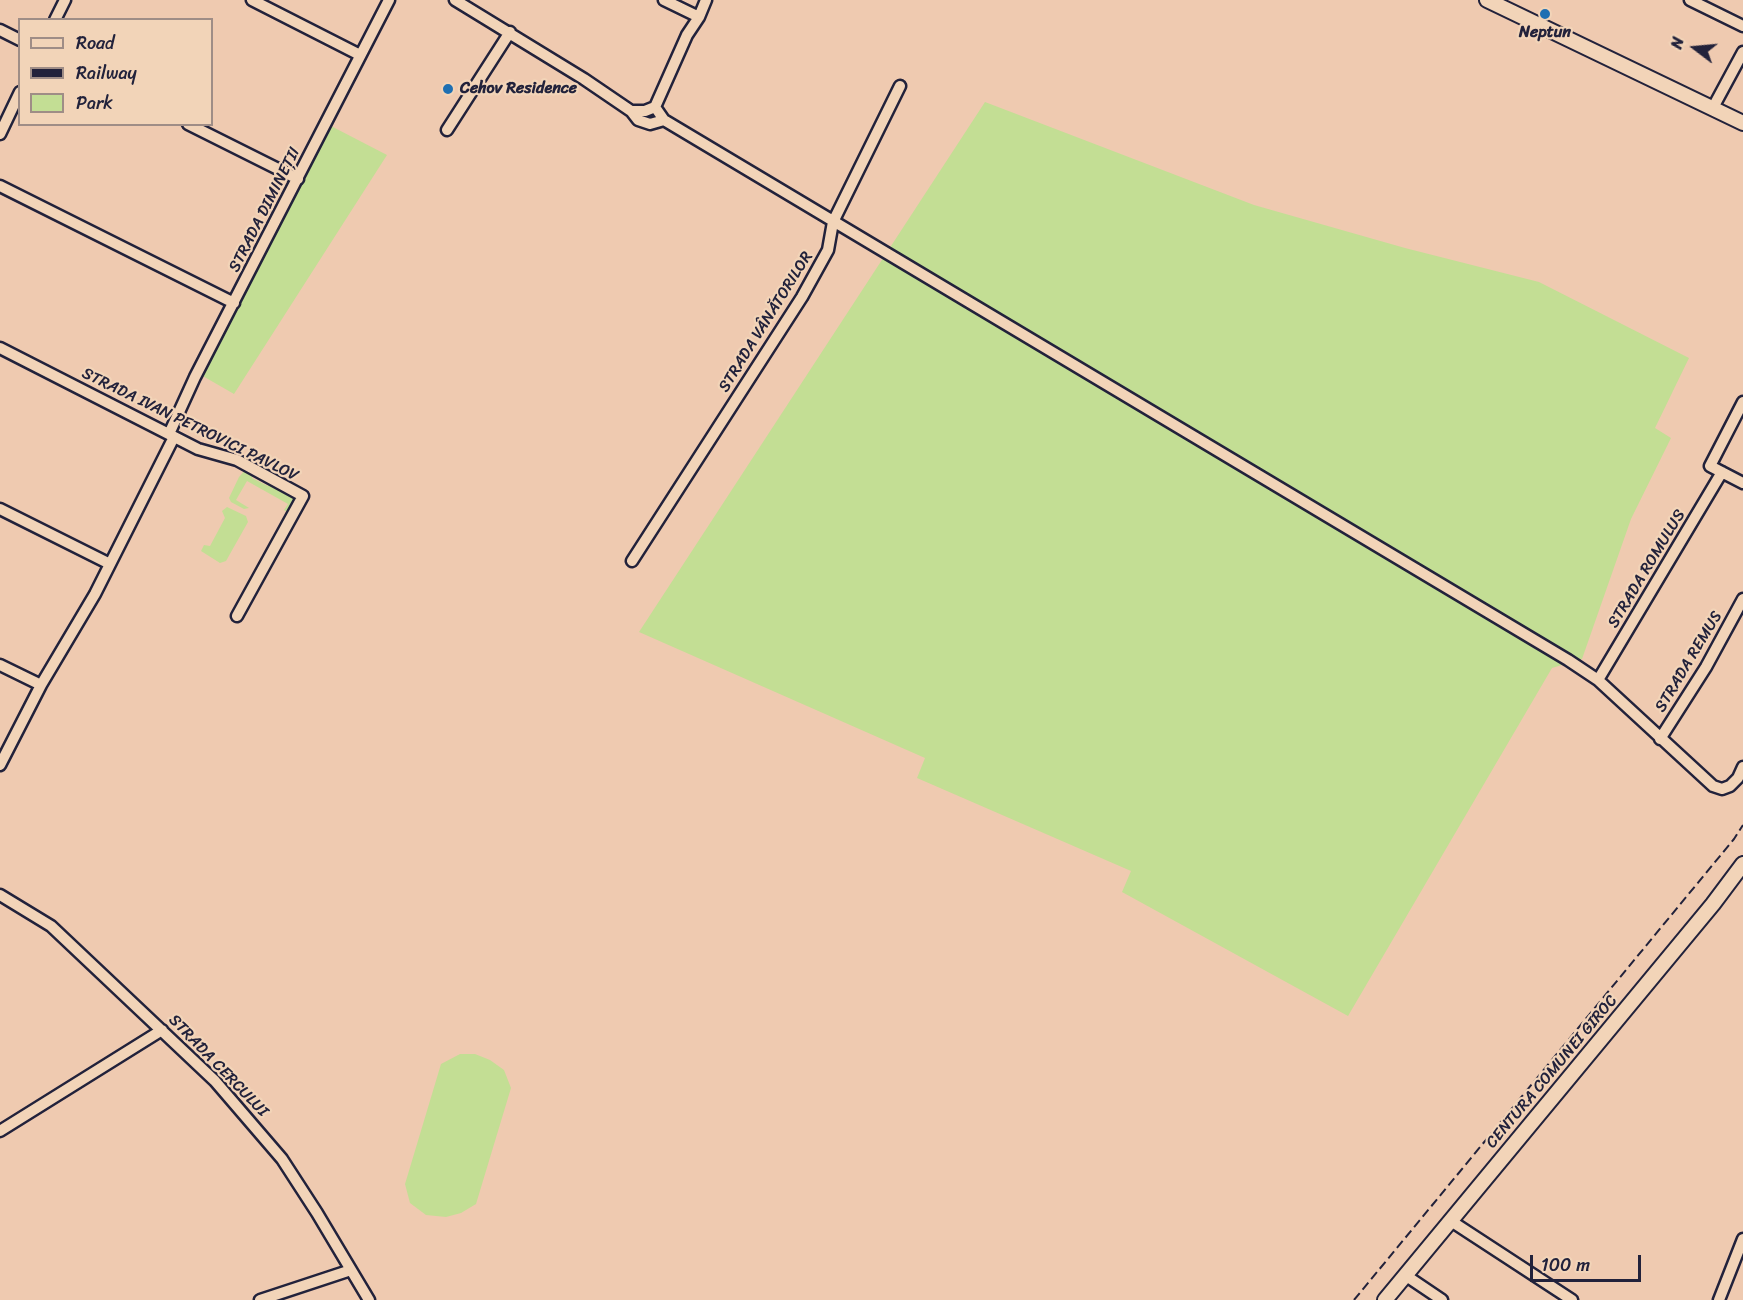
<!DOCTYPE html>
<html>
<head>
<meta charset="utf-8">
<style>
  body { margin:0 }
  #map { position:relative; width:1743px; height:1300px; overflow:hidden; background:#efcab0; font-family:Sriracha,sans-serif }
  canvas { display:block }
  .legend { position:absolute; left:18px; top:18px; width:195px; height:108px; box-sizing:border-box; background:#f2d4b8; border:2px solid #9f8d86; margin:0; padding:8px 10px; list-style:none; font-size:18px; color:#22223b }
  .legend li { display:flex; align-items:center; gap:12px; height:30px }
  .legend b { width:30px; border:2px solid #9f8d86 }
  .north { position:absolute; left:1665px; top:18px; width:60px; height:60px; -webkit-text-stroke:4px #f2d4b8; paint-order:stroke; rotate:286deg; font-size:16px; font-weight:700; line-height:24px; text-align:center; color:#22223b }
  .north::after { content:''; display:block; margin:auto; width:21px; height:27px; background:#22223b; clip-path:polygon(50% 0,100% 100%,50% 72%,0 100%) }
  .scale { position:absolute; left:1530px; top:1255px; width:111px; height:27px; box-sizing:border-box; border:3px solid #22223b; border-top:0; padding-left:8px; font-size:18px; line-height:21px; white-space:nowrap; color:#22223b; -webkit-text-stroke:4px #f2d4b8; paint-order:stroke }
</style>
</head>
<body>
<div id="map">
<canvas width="1743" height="1300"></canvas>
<ul class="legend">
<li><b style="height:8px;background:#f2d4b8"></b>Road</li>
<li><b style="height:8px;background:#22223b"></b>Railway</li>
<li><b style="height:16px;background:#c3de94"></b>Park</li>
</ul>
<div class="north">N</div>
<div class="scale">100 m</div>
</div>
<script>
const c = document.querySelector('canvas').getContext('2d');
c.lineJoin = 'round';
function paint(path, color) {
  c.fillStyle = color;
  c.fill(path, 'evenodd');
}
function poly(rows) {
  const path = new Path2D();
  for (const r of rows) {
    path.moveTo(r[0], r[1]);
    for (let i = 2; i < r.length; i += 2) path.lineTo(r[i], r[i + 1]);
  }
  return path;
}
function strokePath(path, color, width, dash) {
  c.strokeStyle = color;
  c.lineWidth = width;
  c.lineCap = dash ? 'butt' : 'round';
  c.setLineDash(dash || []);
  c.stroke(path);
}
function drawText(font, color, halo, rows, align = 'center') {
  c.font = font + ' Sriracha,sans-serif';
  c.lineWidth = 4.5;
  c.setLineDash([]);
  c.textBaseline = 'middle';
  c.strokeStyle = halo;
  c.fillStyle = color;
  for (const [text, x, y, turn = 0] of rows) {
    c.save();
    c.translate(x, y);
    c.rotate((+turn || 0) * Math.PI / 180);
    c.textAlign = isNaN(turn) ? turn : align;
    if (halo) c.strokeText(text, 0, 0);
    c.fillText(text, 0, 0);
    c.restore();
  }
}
paint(poly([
  [985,102,1254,205,1405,248,1539,282,1689,358,1655,428,1671,438,1631,519,1582,659,1552,668,1348,1016,1122,892,1131,871,917,778,925,758,639,632],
  [331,126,387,155,234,394,201,375],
  [246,469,255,471,252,478,268,486,270,482,293,495,293,500,287,512,284,510,288,504,247,481,236,500,249,508,244,509,231,502,229,498,239,477],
  [227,507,246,516,248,522,226,561,220,563,201,551,204,545,210,546,225,518,222,511],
  [460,1054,475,1054,490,1060,504,1070,511,1088,476,1204,461,1213,446,1217,426,1215,410,1203,405,1184,441,1064]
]), '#c3de94');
const minor = poly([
  [252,0,360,55],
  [455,0,584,79,631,111,638,120,650,124,664,120],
  [664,0,699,17],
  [1690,0,1743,26],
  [55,20,65,0],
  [0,30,20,40],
  [1716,102,1743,52],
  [655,107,664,120,1568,660,1598,680,1713,786,1722,789,1730,786,1738,778,1743,767],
  [631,111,645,111,655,107,687,35,699,17,706,0],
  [188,124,298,179],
  [447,130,510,32],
  [0,134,20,92],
  [0,186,234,303],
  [0,348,198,449,237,460,303,496,237,616],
  [1743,402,1710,466,1743,483],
  [169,434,195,377,389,0],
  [0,509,110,564],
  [632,561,802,297,828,250,833,222,900,86],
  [0,665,41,685],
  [1598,680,1722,472],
  [1660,739,1706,667,1743,599],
  [0,765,41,685,95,594,174,437],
  [0,895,51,926,215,1081,282,1159,317,1213,369,1300],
  [0,1131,162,1030],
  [1451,1221,1572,1300],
  [1405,1275,1442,1300],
  [260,1300,351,1270],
  [1719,1300,1743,1239]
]);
const major = poly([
  [1487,0,1743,123],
  [1385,1300,1713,904,1743,864]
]);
strokePath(minor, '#22223b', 15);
strokePath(major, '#22223b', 18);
strokePath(minor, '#f2d4b8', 10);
strokePath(major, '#f2d4b8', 14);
strokePath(poly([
  [1354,1300,1734,839,1743,825]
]), '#22223b', 2, [9, 4.5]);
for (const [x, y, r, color] of [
  [1545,14,6,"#1f6fb2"],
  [448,89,6,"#1f6fb2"]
]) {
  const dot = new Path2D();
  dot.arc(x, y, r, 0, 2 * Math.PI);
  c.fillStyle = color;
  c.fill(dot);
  strokePath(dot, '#f2d4b8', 2);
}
drawText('bold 16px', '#22223b', '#f2d4b8', [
  ["Neptun",1545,33],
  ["Cehov Residence",460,89,"left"]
]);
drawText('16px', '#22223b', '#f2d4b8', [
  ["STRADA DIMINEȚII",265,210,-63],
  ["STRADA VÂNĂTORILOR",766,322,-58],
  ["STRADA IVAN PETROVICI PAVLOV",190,425,26],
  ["STRADA ROMULUS",1647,569,-59],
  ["STRADA REMUS",1689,662,-59],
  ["STRADA CERCULUI",218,1066,46],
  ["CENTURA COMUNEI GIROC",1552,1072,-50]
]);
</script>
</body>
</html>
